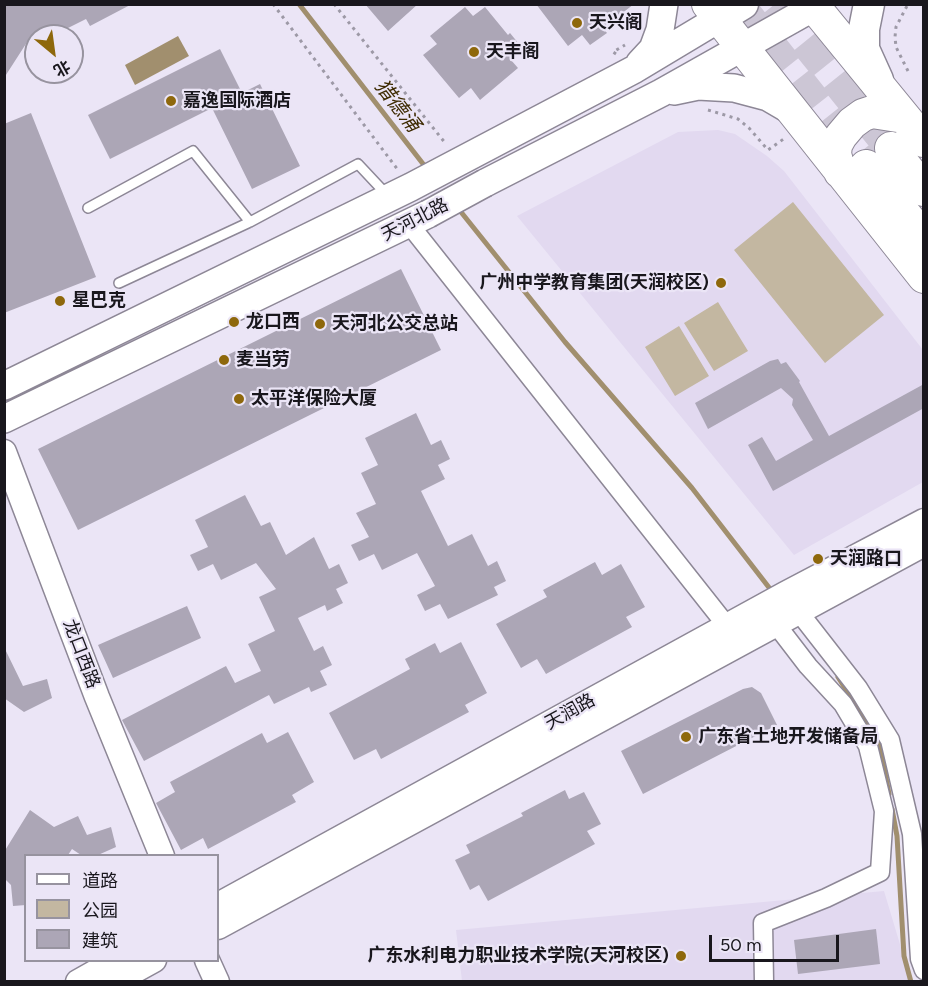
<!DOCTYPE html>
<html>
<head>
<meta charset="utf-8">
<style>
  body { margin:0 }
  #map { position:relative; width:928px; height:986px; overflow:hidden; background:#ebe5f6; font-family:Figtree,"Noto Sans SC",sans-serif }
  canvas { display:block }
  .frame { position:absolute; inset:0; border:6px solid #19171d; pointer-events:none }
  .legend { position:absolute; left:24px; top:854px; width:195px; height:108px; box-sizing:border-box; background:#ebe5f6; border:2px solid #97939f; margin:0; padding:8px 10px; list-style:none; font-size:18px; color:#19171d }
  .legend li { display:flex; align-items:center; gap:12px; height:30px }
  .legend b { width:30px; border:2px solid #97939f }
  .north { position:absolute; left:24px; top:24px; width:60px; height:60px; box-sizing:border-box; background:#ebe5f6; border:2px solid #97939f; border-radius:50%; rotate:151deg; font-size:16px; font-weight:700; line-height:24px; text-align:center; color:#19171d }
  .north::after { content:''; display:block; margin:auto; width:21px; height:27px; background:#8e680c; clip-path:polygon(50% 0,100% 100%,50% 72%,0 100%) }
  .scale { position:absolute; left:709px; top:935px; width:130px; height:27px; box-sizing:border-box; border:3px solid #19171d; border-top:0; padding-left:8px; font-size:18px; line-height:21px; white-space:nowrap; color:#19171d; -webkit-text-stroke:4px #ebe5f6; paint-order:stroke }
</style>
</head>
<body>
<div id="map">
<canvas width="928" height="986"></canvas>
<div class="frame"></div>
<ul class="legend">
<li><b style="height:8px;background:#fff"></b>道路</li>
<li><b style="height:16px;background:#c3b7a1"></b>公园</li>
<li><b style="height:16px;background:#aca6b6"></b>建筑</li>
</ul>
<div class="north">北</div>
<div class="scale">50 m</div>
</div>
<script>
const c = document.querySelector('canvas').getContext('2d');
c.lineJoin = 'round';
function paint(path, color) {
  c.fillStyle = color;
  c.fill(path, 'evenodd');
}
function poly(rows) {
  const path = new Path2D();
  for (const r of rows) {
    path.moveTo(r[0], r[1]);
    for (let i = 2; i < r.length; i += 2) path.lineTo(r[i], r[i + 1]);
  }
  return path;
}
function strokePath(path, color, width, dash) {
  c.strokeStyle = color;
  c.lineWidth = width;
  c.lineCap = dash ? 'butt' : 'round';
  c.setLineDash(dash || []);
  c.stroke(path);
}
function drawText(font, color, halo, rows, align = 'center') {
  c.font = font + ' Figtree,"Noto Sans SC",sans-serif';
  c.lineWidth = 4.5;
  c.setLineDash([]);
  c.textBaseline = 'middle';
  c.strokeStyle = halo;
  c.fillStyle = color;
  for (const [text, x, y, turn = 0] of rows) {
    c.save();
    c.translate(x, y);
    c.rotate((+turn || 0) * Math.PI / 180);
    c.textAlign = isNaN(turn) ? turn : align;
    if (halo) c.strokeText(text, 0, 0);
    c.fillText(text, 0, 0);
    c.restore();
  }
}
paint(poly([
  [718,130,735,134,767,156,784,171,923,350,923,482,794,555,517,216,678,132],
  [884,891,911,981,462,981,456,930]
]), '#e2d9f0');
paint(poly([
  [793,202,884,315,825,363,734,250],
  [718,302,748,351,714,371,684,323],
  [679,326,709,376,675,396,645,347]
]), '#c3b7a1');
paint(poly([
  [178,36,189,56,135,85,125,65]
]), '#a18f6e');
strokePath(poly([
  [299,4,427,169],
  [457,207,565,342,692,488,774,594],
  [838,677,879,742,889,794],
  [892,809,897,836,904,956,911,982]
]), '#a18f6e', 5);
paint(poly([
  [4,4,132,4,90,26,86,19,52,36,31,36,4,78],
  [365,4,418,4,388,31],
  [536,4,634,4,603,28,607,33,590,45,582,35,568,46],
  [465,7,473,16,485,7,508,35,510,33,523,49,511,60,518,68,480,100,471,88,459,98,423,55,437,44,430,36],
  [220,49,242,93,260,84,300,166,252,189,212,108,110,159,88,115],
  [31,113,96,277,4,313,4,124],
  [401,269,441,350,78,530,38,449],
  [778,359,781,364,786,362,800,381,799,382,829,436,924,384,924,408,773,491,748,445,762,437,776,461,813,440,792,405,793,399,781,388,708,429,695,403,770,361],
  [416,413,431,445,441,440,450,459,438,465,445,479,421,491,448,546,472,534,488,566,497,561,506,581,494,587,498,595,448,619,440,604,425,611,417,595,435,586,417,553,382,570,374,554,359,561,351,545,369,537,356,513,376,504,361,473,378,465,365,438],
  [245,495,261,526,270,522,286,555,314,537,329,569,339,564,348,583,336,589,343,603,327,611,325,605,298,618,314,651,323,646,332,665,320,671,327,685,311,692,309,687,274,704,269,695,144,761,122,720,226,666,235,683,261,671,248,644,275,631,259,597,276,589,256,563,221,580,213,564,198,571,190,555,208,547,195,520],
  [595,562,602,575,621,564,645,607,626,617,632,627,546,674,537,659,521,668,496,624,547,597,543,590],
  [187,606,201,638,113,678,98,645],
  [461,642,487,693,465,705,469,712,381,759,376,749,354,760,329,713,410,669,405,659,435,643,440,653],
  [4,647,23,686,47,679,52,698,24,712,4,698],
  [752,687,761,693,777,725,643,794,621,751,743,689],
  [288,732,314,782,292,795,296,802,208,849,203,838,181,850,156,803,175,792,170,782,262,733,267,743],
  [565,790,569,799,584,792,601,824,587,831,595,844,488,901,479,885,470,890,455,860,470,853,466,845,523,816,521,813],
  [30,810,54,827,78,816,87,835,111,827,116,847,98,855,81,855,72,849,68,855,26,855,26,905,13,906,11,885,4,878,4,852],
  [876,929,880,964,798,974,794,940]
]), '#aca6b6');
strokePath(poly([
  [738,4,866,166],
  [775,4,891,148]
]), '#ccc6d5', 32, [32, 16]);
const service = poly([
  [88,208,193,151,250,222],
  [119,283,250,222,358,164,388,196]
]);
const minor = poly([
  [409,224,727,626],
  [798,611,858,688,890,740,912,834,920,959,924,970],
  [764,982,763,923,826,898,880,872,884,811,868,746,843,704,808,666,775,623]
]);
const tertiary = poly([
  [4,452,97,697,162,856],
  [218,905,785,594,924,521],
  [218,927,924,544],
  [207,960,217,982],
  [78,982,117,960],
  [114,982,154,960]
]);
const secondary = poly([
  [640,63,653,49,660,30,664,4],
  [674,91,698,86,734,88,768,97,792,111],
  [485,183,661,93,814,7],
  [4,386,411,187,635,69,720,18],
  [4,419,428,214]
]);
const primary = poly([
  [869,4,864,29,864,49,878,80],
  [720,18,743,4]
]);
const trunk = poly([
  [708,4,924,277],
  [812,4,924,141],
  [891,148,924,190],
  [866,166,924,238],
  [840,172,835,154,836,145,841,136,852,123,863,115,872,112,904,117]
]);
strokePath(service, '#8d8796', 12);
strokePath(minor, '#8d8796', 21);
strokePath(tertiary, '#8d8796', 27);
strokePath(secondary, '#8d8796', 30);
strokePath(primary, '#8d8796', 33);
strokePath(trunk, '#8d8796', 34);
strokePath(poly([
  [273,4,398,170],
  [334,4,446,144],
  [616,54,613,52,625,45],
  [908,71,896,47,895,37,896,27,908,4],
  [708,110,738,119,749,128,768,150,785,138]
]), '#9d99a6', 3, [3, 4.5]);
strokePath(service, '#fff', 9);
strokePath(minor, '#fff', 18);
strokePath(tertiary, '#fff', 24);
strokePath(secondary, '#fff', 27);
strokePath(primary, '#fff', 30);
strokePath(trunk, '#fff', 32);
const secondaryBridge = poly([
  [428,214,485,183]
]);
strokePath(secondaryBridge, '#8d8796', 30, []);
strokePath(secondaryBridge, '#fff', 27);
for (const [x, y, r, color] of [
  [577,23,6,"#8e680c"],
  [474,52,6,"#8e680c"],
  [171,101,6,"#8e680c"],
  [721,283,6,"#8e680c"],
  [60,301,6,"#8e680c"],
  [234,322,6,"#8e680c"],
  [320,324,6,"#8e680c"],
  [224,360,6,"#8e680c"],
  [239,399,6,"#8e680c"],
  [818,559,6,"#8e680c"],
  [686,737,6,"#8e680c"],
  [681,956,6,"#8e680c"]
]) {
  const dot = new Path2D();
  dot.arc(x, y, r, 0, 2 * Math.PI);
  c.fillStyle = color;
  c.fill(dot);
  strokePath(dot, '#ebe5f6', 2);
}
drawText('bold 18px', '#19171d', '#ebe5f6', [
  ["天兴阁",589,23],
  ["天丰阁",486,52],
  ["嘉逸国际酒店",183,101],
  ["广州中学教育集团(天润校区)",709,283,"right"],
  ["星巴克",72,301],
  ["龙口西",246,322],
  ["天河北公交总站",332,324],
  ["麦当劳",236,360],
  ["太平洋保险大厦",251,399],
  ["天润路口",830,559],
  ["广东省土地开发储备局",698,737],
  ["广东水利电力职业技术学院(天河校区)",669,956,"right"]
], 'left');
drawText('18px', '#19171d', '#ebe5f6', [
  ["天河北路",415,220,-27],
  ["龙口西路",81,654,69],
  ["天润路",570,712,-29]
]);
drawText('italic 20px', '#3d2a00', '#ebe5f6', [
  ["猎德涌",397,106,52]
]);
</script>
</body>
</html>
